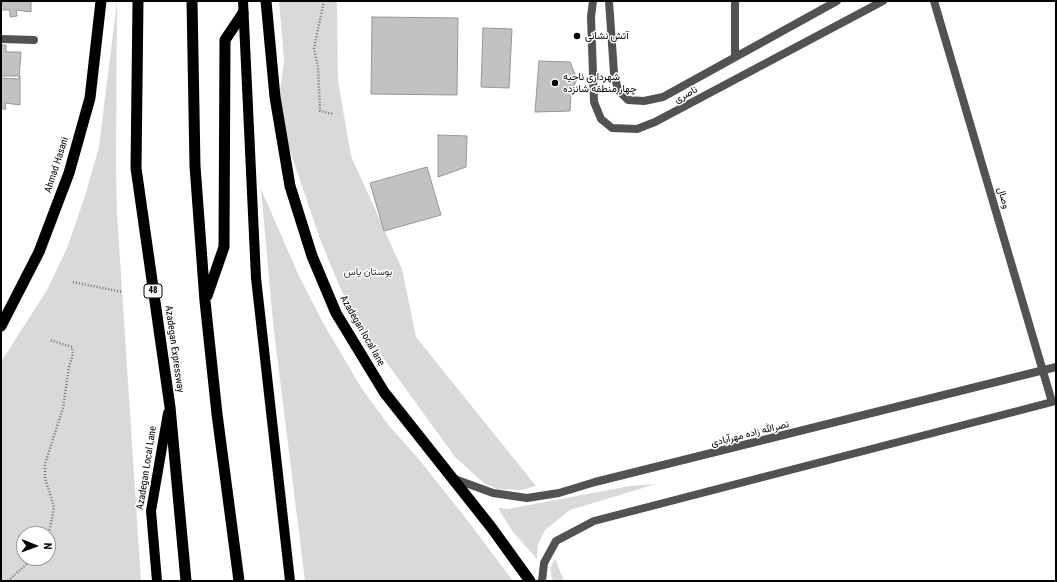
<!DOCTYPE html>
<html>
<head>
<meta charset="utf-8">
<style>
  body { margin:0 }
  #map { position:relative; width:1057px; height:582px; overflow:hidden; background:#fff; font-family:"Roboto Condensed",sans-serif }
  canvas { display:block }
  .frame { position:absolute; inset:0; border:2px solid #000; pointer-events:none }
  .north { position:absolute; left:16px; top:526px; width:40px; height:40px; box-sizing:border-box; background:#fff; border:1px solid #999; border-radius:50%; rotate:91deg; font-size:11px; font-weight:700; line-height:16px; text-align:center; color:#000 }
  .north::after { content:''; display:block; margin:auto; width:14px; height:18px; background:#000; clip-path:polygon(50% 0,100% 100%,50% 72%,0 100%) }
</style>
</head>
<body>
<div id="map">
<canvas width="1057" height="582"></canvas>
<div class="frame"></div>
<div class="north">N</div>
</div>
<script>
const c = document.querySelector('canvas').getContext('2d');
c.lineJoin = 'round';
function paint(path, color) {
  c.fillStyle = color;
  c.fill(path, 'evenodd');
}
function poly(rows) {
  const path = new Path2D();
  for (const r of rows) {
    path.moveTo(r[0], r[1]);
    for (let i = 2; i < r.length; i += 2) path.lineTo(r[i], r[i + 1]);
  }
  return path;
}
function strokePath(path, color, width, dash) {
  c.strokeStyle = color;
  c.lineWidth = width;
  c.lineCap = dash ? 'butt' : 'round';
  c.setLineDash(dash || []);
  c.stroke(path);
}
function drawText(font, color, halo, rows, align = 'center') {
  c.font = font + ' "Roboto Condensed",Vazirmatn,sans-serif';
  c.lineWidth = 3;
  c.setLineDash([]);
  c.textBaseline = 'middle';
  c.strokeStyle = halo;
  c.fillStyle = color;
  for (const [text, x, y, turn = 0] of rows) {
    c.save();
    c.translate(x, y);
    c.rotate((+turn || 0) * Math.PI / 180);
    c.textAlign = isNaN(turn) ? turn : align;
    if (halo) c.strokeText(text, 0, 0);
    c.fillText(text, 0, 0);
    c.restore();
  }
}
paint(poly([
  [117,1,116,165,117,213,141,581,1,581,1,362,47,290,67,248,85,196,99,147],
  [24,534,48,534,48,558,24,558],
  [279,1,337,1,338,81,351,156,402,269,416,337,536,486,522,490,497,489,484,483,455,457,358,323,338,283,320,239,285,136,279,99,284,61],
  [261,189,298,274,322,321,362,389,390,427,417,457,468,521,513,581,305,581,273,323],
  [656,484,570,510,545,530,538,544,537,559,513,532,498,508,508,509,630,486],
  [555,558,559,569,564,581,553,581,550,569]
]), '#d9d9d9');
const building = poly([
  [1,1,31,1,31,12,16,10,17,16,10,17,10,10,1,10,1,1],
  [372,17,458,18,457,95,371,94,372,17],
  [483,28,512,29,509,88,481,87,483,28],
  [1,45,6,45,6,52,21,52,19,79,1,78,1,45],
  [539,61,570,62,577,79,571,93,570,111,535,112,539,61],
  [1,76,20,76,20,105,5,103,6,109,1,109,1,76],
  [438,135,467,136,466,167,438,177,438,135],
  [427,167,441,215,384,231,370,183,427,167]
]);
paint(building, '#c2c2c2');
strokePath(building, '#969696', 1);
strokePath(poly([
  [324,1,314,48,318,67,320,111,333,114],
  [73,282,122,292],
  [48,539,54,507,45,478,45,464,63,408,69,367,73,354,72,347,50,340],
  [8,581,33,558]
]), '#747474', 2.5, [1, 2]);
strokePath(poly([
  [735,1,735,56],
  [1,39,34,40]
]), '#525252', 8);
strokePath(poly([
  [593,1,591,17,594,102,601,119,612,128,637,129,655,122,883,1],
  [609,1,614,73,618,90,628,100,644,101,663,97,837,1],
  [934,1,1052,402],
  [452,478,493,493,527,498,559,493,595,482,1056,367],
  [542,581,544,563,556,541,594,521,1056,401]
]), '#525252', 8);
strokePath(poly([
  [243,1,256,278,290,581],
  [157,581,151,511,168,413]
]), '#000', 10);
strokePath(poly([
  [138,1,136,168,170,407,186,581],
  [192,1,195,166,205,301,217,414,239,581],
  [266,1,275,97,290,186,312,256,336,313,384,392,491,527,530,581],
  [207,296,224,247,225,40,243,13],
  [1,326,39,252,69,173,90,98,101,1]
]), '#000', 11);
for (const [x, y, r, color] of [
  [577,36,4,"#000"],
  [555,83,4,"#000"]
]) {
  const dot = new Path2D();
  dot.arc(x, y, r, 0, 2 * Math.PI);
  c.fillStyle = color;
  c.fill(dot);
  strokePath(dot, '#fff', 1.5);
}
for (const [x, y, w] of [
  [153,291,18]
]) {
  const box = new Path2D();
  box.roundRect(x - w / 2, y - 7, w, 14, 3);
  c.fillStyle = '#fff';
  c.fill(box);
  strokePath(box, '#000', 1);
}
drawText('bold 9px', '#000', null, [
  ["48",153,291]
]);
drawText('10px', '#000', '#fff', [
  ["آتش نشانی",585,36],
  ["شهرداری ناحیه",563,77],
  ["چهار منطقه شانزده",563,89]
], 'left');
drawText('10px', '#000', '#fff', [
  ["ناصری",686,95,-28],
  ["Ahmad Hasani",57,165,-72],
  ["وصال",1003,198,74],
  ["Azadegan local lane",362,331,60],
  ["Azadegan Expressway",174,349,82],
  ["نصرالله زاده مهرآبادی",750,434,-14],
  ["Azadegan Local Lane",147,468,-81]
]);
drawText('10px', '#303030', '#fff', [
  ["بوستان یاس",368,272]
]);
</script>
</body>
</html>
